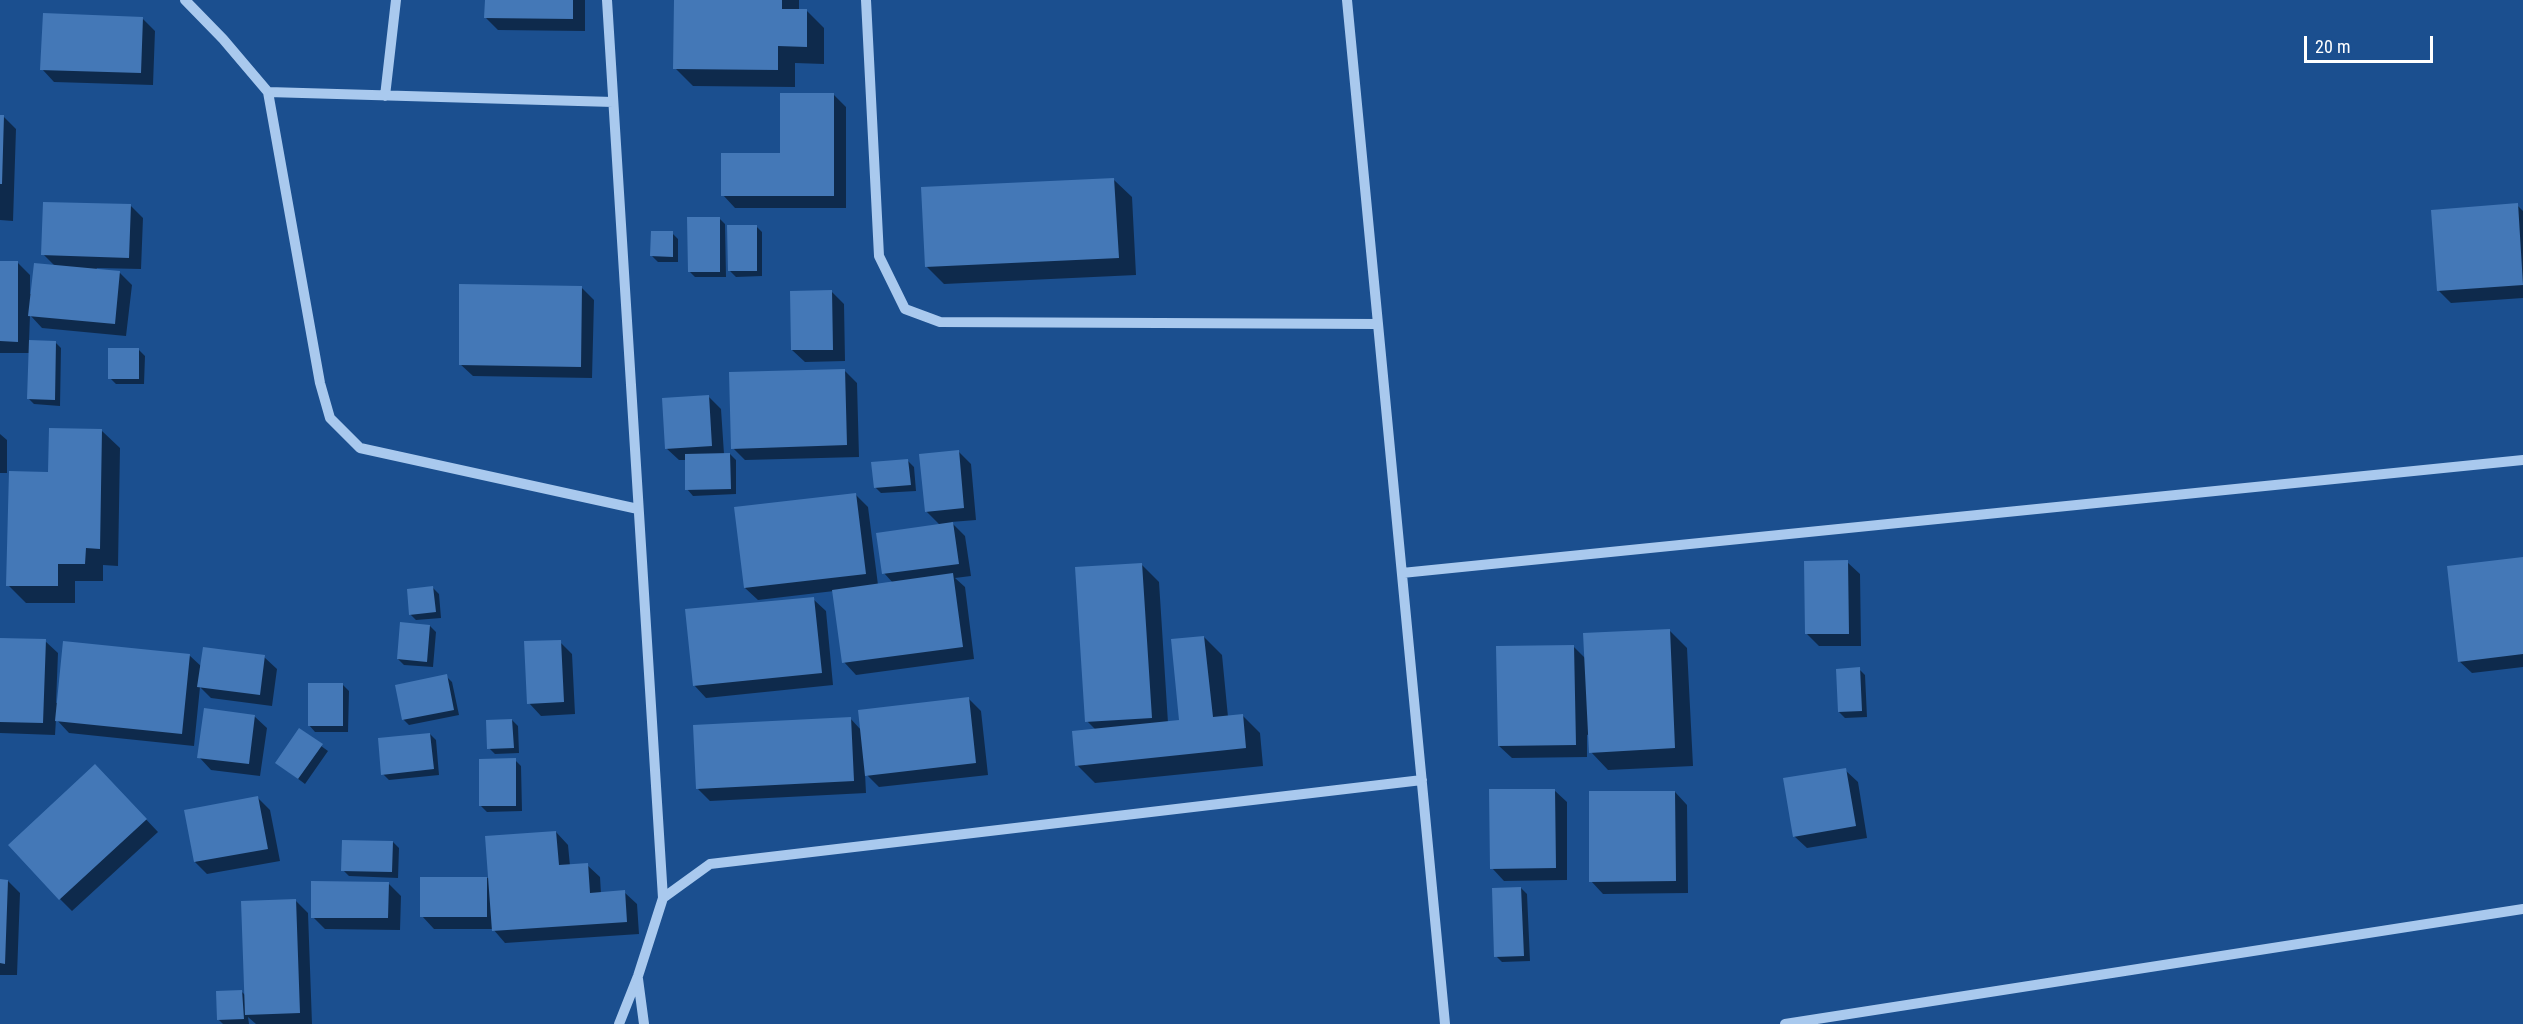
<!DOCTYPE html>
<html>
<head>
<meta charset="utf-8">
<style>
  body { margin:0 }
  #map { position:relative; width:2523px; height:1024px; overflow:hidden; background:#1b4f8f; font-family:"Roboto Condensed",sans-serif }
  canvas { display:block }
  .scale { position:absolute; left:2304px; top:36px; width:129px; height:27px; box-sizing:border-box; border:3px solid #fff; border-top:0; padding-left:8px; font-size:18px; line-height:21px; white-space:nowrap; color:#fff; -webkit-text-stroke:4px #1b4f8f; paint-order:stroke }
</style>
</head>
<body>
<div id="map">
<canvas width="2523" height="1024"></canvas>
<div class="scale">20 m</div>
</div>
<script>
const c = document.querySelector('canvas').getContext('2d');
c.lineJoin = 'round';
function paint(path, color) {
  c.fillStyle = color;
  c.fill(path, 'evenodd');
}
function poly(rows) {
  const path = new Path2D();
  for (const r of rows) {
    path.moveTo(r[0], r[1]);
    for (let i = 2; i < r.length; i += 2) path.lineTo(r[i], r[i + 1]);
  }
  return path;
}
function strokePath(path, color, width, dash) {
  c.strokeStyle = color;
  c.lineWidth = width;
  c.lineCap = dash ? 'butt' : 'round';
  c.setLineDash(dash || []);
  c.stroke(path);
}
paint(poly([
  [486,0,585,0,585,31,498,30,486,18],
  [675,0,799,0,799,10,806,10,824,28,824,64,795,63,795,87,693,86,675,68],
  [142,18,155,31,153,85,54,82,42,69],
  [834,95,846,107,846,208,735,208,723,195,782,154],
  [0,116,3,116,16,129,13,221,0,220],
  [1114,180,1132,197,1136,275,944,284,926,266],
  [130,205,143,218,141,269,97,268,96,270,120,273,132,285,126,336,42,328,30,315,29,342,55,342,61,348,60,406,34,404,28,398,30,353,0,353,0,262,18,263,30,275,30,294,32,294,55,266,43,254],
  [2517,205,2523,211,2523,298,2451,303,2439,291],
  [719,218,725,224,726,277,695,277,689,271],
  [756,226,762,232,762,276,736,277,730,271],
  [672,233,678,239,678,262,658,262,652,256],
  [581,287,594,300,592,378,473,376,460,364],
  [832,292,844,304,845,361,805,362,792,350],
  [139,350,145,356,144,384,116,384,110,378],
  [844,370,857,383,859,457,745,460,733,448],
  [708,396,721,409,724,454,730,454,736,460,736,494,693,496,687,489,686,460,679,460,666,448],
  [102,431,120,448,118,566,103,565,103,581,75,581,75,603,26,603,8,585,50,474],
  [0,434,7,440,7,473,0,473],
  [959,452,971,464,976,520,951,522,965,536,971,576,955,578,965,587,974,659,856,675,844,662,834,591,758,600,745,588,856,495,868,507,878,585,893,583,884,573,941,526,926,511],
  [908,461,914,467,916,491,881,493,875,487],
  [2523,558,2523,667,2472,673,2459,661],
  [1847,562,1860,574,1861,646,1819,646,1807,634],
  [1141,564,1159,582,1168,723,1181,722,1204,637,1222,655,1228,717,1242,715,1260,733,1263,766,1095,783,1077,765,1096,730,1087,721],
  [433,588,439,594,441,618,416,620,410,614],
  [813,599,826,611,833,685,706,698,694,685],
  [430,626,436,632,433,667,404,665,398,659],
  [1669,630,1687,648,1693,766,1608,770,1591,752,1590,734,1587,735,1587,757,1512,758,1499,746,1574,647,1586,659],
  [0,639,45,641,58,653,56,703,189,655,202,667,264,657,277,669,272,706,211,698,200,687,194,746,69,733,56,719,55,735,0,733],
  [560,642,572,654,575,714,541,716,529,703],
  [1859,669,1865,675,1867,717,1845,718,1839,712],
  [446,676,452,682,459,715,409,725,403,719],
  [343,685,349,691,348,732,315,732,309,725],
  [969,699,981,711,988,775,879,787,865,773,866,793,710,801,698,789,850,718,861,730],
  [254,716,267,728,260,776,211,770,199,757],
  [512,720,518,726,519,753,495,754,489,748],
  [299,730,328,751,305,784,277,763],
  [430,734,436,740,439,775,389,780,383,774],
  [515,760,521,766,522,811,487,812,481,806],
  [1845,770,1858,782,1867,838,1807,848,1794,836],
  [107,778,158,832,72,911,60,899],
  [1554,790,1567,802,1567,880,1504,881,1492,868],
  [1675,792,1687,805,1688,893,1603,894,1591,881],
  [258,798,270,810,280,861,207,874,195,862],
  [556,832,568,845,570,866,587,865,600,877,601,894,624,892,637,904,639,934,505,943,493,929,434,929,422,916,422,878,489,878],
  [393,842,399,848,398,878,349,876,343,870],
  [0,881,8,881,20,893,17,975,0,975],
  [388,883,401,896,400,930,325,929,313,917],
  [1521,888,1527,894,1530,961,1502,962,1496,956],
  [296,901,308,913,312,1024,256,1024,248,1017,249,1024,223,1024,219,1020,242,992,246,996]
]), '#0007');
paint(poly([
  [485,0,573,0,573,19,484,18],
  [674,0,782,0,782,9,807,9,807,47,778,46,778,70,673,69],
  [43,13,143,17,141,73,40,70],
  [780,93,834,93,834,196,721,196,721,153,780,153],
  [0,115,4,115,2,184,0,184],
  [1114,178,1119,258,925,267,921,187],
  [43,202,131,204,129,258,41,255],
  [2518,203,2523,285,2437,291,2431,210],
  [687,217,720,217,720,272,688,272],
  [727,225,757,225,757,271,728,271],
  [651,231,673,231,673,257,650,256],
  [0,261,18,261,18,342,0,341],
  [34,263,120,271,115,324,28,316],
  [459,284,582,286,581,367,459,365],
  [832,290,833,350,791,350,790,291],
  [29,340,56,341,55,400,27,399],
  [108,348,139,348,139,379,108,379],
  [845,369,847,445,731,449,729,372],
  [709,395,712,446,665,449,662,398],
  [49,428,102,429,100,549,86,548,85,564,58,564,58,586,6,586,9,471,48,472],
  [959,450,964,508,925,512,919,454],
  [730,453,731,489,685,490,685,454],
  [908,459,911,485,874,488,871,462],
  [856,493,866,574,744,588,734,507],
  [953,522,959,564,882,574,876,533],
  [2523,557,2523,654,2458,662,2447,566],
  [1848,560,1849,634,1805,634,1804,561],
  [1142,563,1152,718,1085,722,1075,567],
  [953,573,963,647,842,663,832,590],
  [433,586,436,612,409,615,407,589],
  [814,597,822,673,693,686,685,609],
  [400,622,430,625,427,662,397,659],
  [1670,629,1675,748,1589,753,1583,633],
  [1204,636,1213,717,1243,714,1246,748,1075,766,1072,731,1179,720,1171,639],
  [0,638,46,639,43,723,0,722],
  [561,640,564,702,527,704,524,641],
  [63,641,190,654,182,734,55,721],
  [1574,645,1576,745,1498,746,1496,646],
  [203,647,265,655,260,695,197,687],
  [1860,667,1862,711,1838,712,1836,669],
  [447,674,454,710,402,720,395,685],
  [308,683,343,683,343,726,308,726],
  [969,697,976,763,865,776,858,710],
  [204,708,255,715,249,764,197,758],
  [851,717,854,781,696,789,693,725],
  [512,719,514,748,487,749,486,720],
  [299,728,323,744,298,779,275,763],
  [430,733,434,769,381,775,378,738],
  [516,758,516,806,479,806,479,759],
  [95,764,147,819,59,900,8,845],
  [1846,768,1856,826,1793,837,1783,778],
  [1489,789,1555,789,1556,868,1490,869],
  [1589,791,1675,791,1676,881,1589,882],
  [258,796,268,849,194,862,184,810],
  [556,831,559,865,588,863,590,893,625,890,627,922,492,931,485,836],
  [342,840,393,841,392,872,341,871],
  [420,877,487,877,487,917,420,917],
  [0,879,8,880,5,964,0,963],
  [311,881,389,882,388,918,311,918],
  [1521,887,1524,956,1494,957,1492,888],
  [296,899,300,1013,245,1015,241,901],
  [242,990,244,1019,217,1020,216,991]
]), '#4478b7');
strokePath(poly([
  [185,0,223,39,268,92,613,102],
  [607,0,663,898],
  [866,0,879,256,905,309,940,322,1378,324],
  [1347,0,1445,1024],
  [268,92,320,383,330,418,360,448,638,509],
  [385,96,396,0],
  [1402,573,2523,460],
  [638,979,644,1024],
  [619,1024,638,976,663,898,710,864,1422,780],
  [1785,1024,2523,909]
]), '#a9c9ee', 10);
</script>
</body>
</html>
